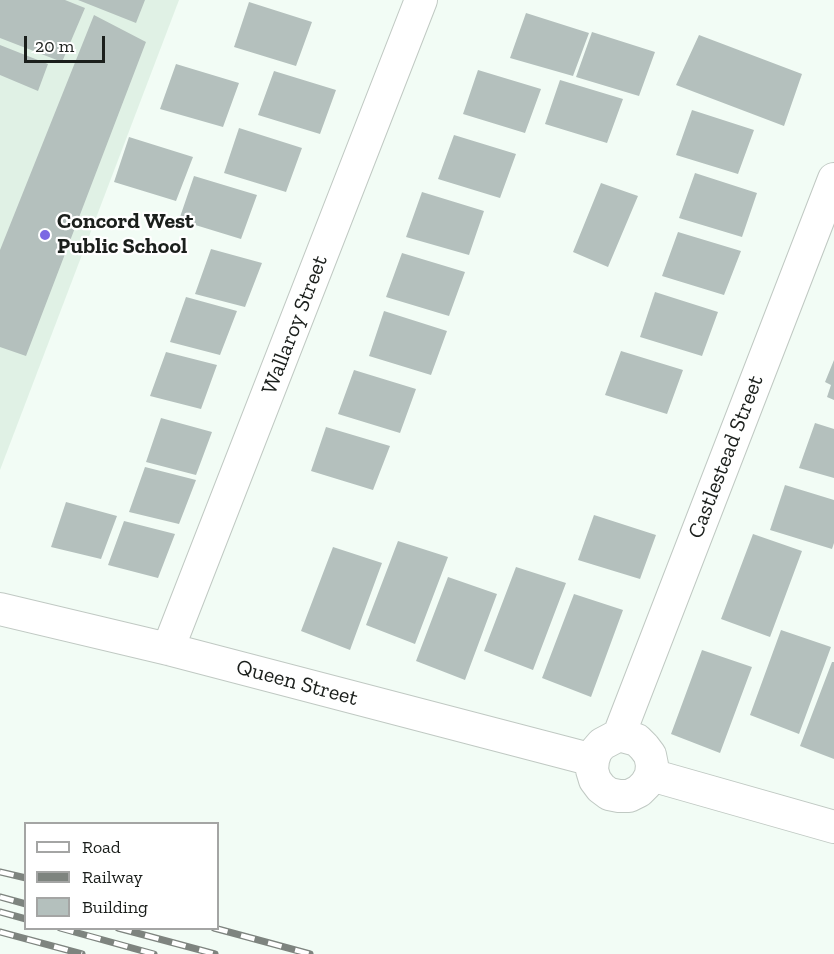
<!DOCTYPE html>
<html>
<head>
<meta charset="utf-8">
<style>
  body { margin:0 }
  #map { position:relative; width:834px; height:954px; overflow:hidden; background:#f2fcf5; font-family:"Zilla Slab",serif }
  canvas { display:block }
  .legend { position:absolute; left:24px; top:822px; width:195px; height:108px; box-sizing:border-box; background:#fff; border:2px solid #a4a5a4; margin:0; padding:8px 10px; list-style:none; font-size:18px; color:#1b1f1c }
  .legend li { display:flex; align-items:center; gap:12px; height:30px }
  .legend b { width:30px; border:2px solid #a4a5a4 }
  .scale { position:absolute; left:24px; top:36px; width:81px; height:27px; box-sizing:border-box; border:3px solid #1b1f1c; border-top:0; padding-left:8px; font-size:18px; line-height:21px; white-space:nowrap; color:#1b1f1c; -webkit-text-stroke:4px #fff; paint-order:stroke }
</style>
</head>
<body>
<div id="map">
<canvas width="834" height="954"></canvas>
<ul class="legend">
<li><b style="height:8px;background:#fff"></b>Road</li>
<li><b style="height:8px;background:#7e847f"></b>Railway</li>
<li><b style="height:16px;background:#b4c0bd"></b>Building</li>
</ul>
<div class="scale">20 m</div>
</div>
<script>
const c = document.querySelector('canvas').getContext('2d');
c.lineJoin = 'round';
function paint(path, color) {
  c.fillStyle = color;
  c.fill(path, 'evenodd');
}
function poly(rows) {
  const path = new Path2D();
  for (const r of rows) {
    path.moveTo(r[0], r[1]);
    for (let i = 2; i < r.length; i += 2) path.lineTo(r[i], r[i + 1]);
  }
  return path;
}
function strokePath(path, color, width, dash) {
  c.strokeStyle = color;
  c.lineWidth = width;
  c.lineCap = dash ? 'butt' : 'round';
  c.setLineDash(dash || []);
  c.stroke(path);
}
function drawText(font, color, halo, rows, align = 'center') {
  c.font = font + ' "Zilla Slab",serif';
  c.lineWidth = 4.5;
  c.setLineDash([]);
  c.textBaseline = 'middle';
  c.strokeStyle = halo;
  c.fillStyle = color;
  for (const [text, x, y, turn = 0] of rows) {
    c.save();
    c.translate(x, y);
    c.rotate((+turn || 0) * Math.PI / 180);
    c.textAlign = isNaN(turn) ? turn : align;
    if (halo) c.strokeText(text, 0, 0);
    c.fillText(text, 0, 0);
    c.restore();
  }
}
paint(poly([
  [0,0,179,0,0,470]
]), '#e0f1e5');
paint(poly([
  [0,0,65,0,85,8,62,62,0,38],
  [78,0,145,0,136,23],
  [249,2,312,22,296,66,234,47],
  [526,13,589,33,573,76,510,58],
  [94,15,146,42,26,356,0,347,0,250],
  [592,32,655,52,639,96,576,77],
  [699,35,802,74,784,126,676,85],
  [0,45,48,64,38,91,0,75],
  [176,64,239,83,223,127,160,109],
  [478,70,541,89,525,133,463,114],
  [274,71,336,90,320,134,258,115],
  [560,80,623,99,607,143,545,124],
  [692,110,754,130,738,174,676,155],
  [239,128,302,148,286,192,224,173],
  [454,135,516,154,500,198,438,179],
  [129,137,193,157,176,201,114,182],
  [695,173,757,193,742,237,679,218],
  [194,176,257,195,241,239,179,220],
  [601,183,638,196,608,267,573,252],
  [422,192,484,211,469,255,406,237],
  [678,232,741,251,724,295,662,276],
  [211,249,262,263,245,307,195,294],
  [402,253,465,272,449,316,386,297],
  [655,292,718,312,702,356,640,337],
  [186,297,237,311,220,355,170,342],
  [384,311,447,331,431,375,369,356],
  [621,351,683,370,667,414,605,395],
  [166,352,217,365,201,409,150,396],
  [834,360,834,400,827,397,831,385,825,382],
  [354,370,416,389,400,433,338,414],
  [161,418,212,432,196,475,146,462],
  [815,423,834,429,834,478,799,468],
  [326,427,390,446,373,490,311,471],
  [145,467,196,480,179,524,129,512],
  [785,485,834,500,834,543,832,549,770,530],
  [66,502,117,516,101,559,51,547],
  [594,515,656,535,640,579,578,560],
  [124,521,175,534,158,578,108,565],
  [753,534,802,551,770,637,721,619],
  [398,541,448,557,415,644,366,625],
  [333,547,382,563,350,650,301,631],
  [516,567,566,583,533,670,484,651],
  [448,577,497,594,465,680,416,661],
  [574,594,623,610,591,697,542,678],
  [781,630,831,647,799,734,750,715],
  [702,650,752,667,720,753,671,734],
  [832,662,834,662,834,759,800,746]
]), '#b4c0bd');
const minor = poly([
  [0,609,168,649,593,760],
  [168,649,421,0],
  [619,735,834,179],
  [619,735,637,740,644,747,650,755,652,765,651,775,646,784,639,791,629,796,619,796,609,794,601,788,595,780,592,770,593,760,596,751,602,744,619,735],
  [651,775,834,827]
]);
strokePath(minor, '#c0c9c3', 34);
strokePath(minor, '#fff', 32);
const rail = poly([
  [0,872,26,878],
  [0,897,26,904],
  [0,912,26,919],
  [60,928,154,954],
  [118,928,215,954],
  [214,928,310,954],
  [0,932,82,954]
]);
strokePath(rail, '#7e847f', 7);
strokePath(rail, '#fff', 4.5, [14]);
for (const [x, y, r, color] of [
  [45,235,6,"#7b68e3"]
]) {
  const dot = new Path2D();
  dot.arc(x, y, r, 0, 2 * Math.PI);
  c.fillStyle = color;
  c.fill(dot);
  strokePath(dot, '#fff', 2);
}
drawText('bold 22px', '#1b1f1c', '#fff', [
  ["Concord West",57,222],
  ["Public School",57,247]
], 'left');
drawText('22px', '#1b1f1c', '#fff', [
  ["Wallaroy Street",295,325,-69],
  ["Castlestead Street",726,457,-69],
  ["Queen Street",297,683,15]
]);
</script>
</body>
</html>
